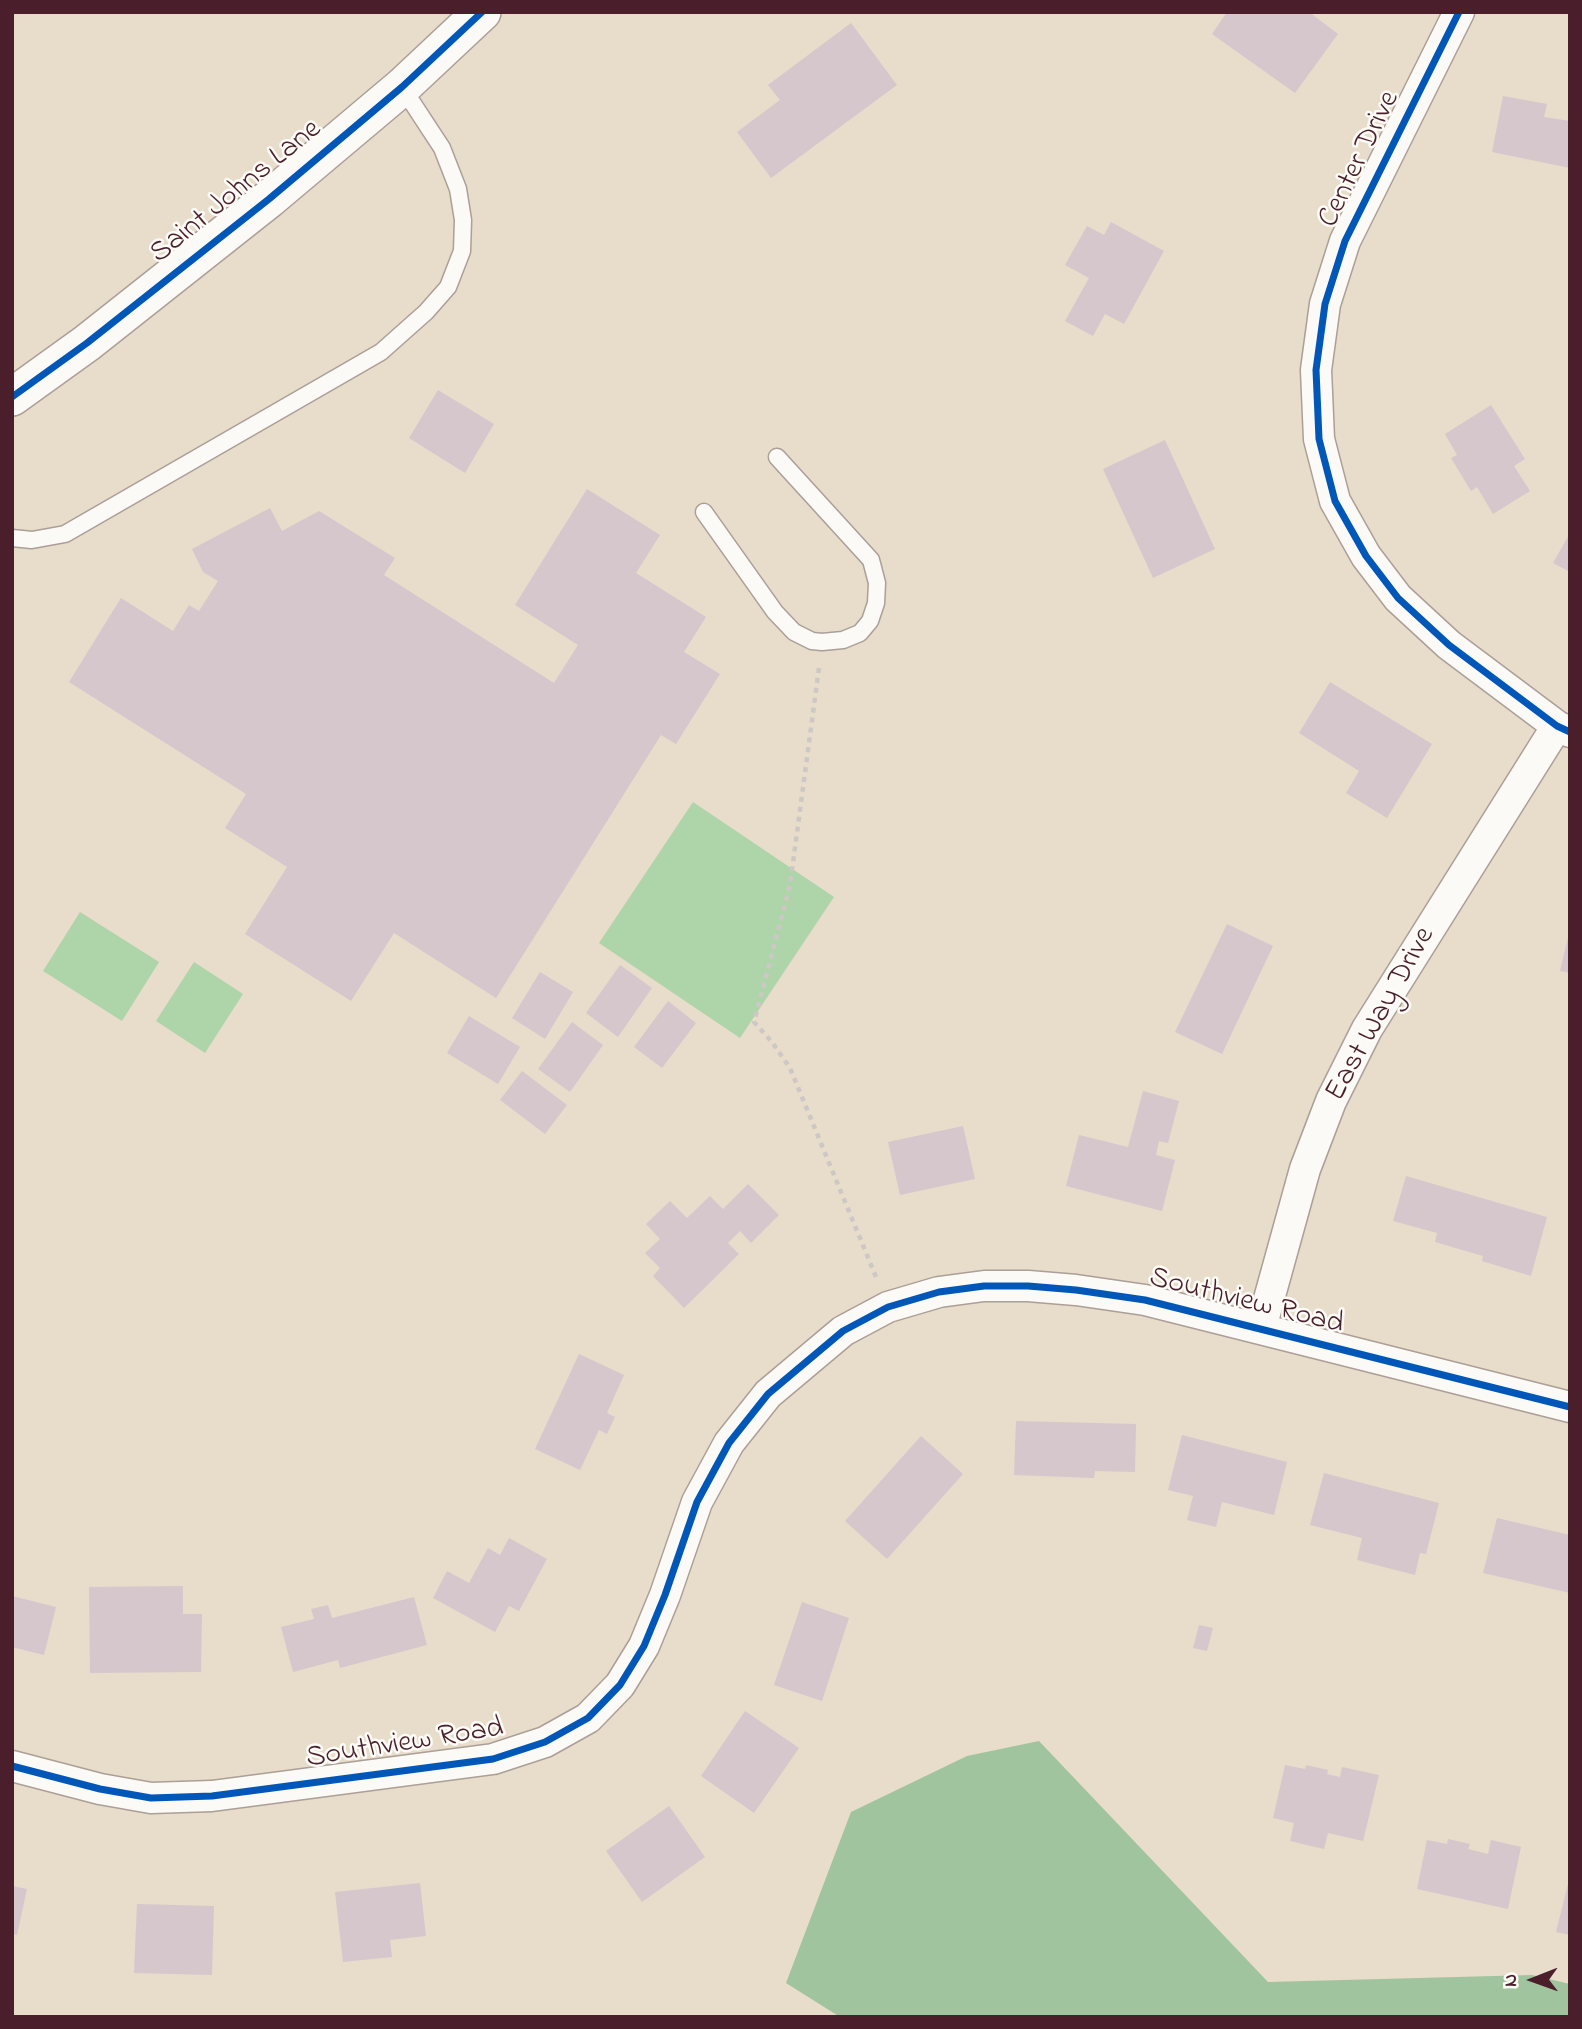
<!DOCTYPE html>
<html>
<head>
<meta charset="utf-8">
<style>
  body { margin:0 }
  #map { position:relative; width:1582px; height:2029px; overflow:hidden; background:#e8dccb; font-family:"Indie Flower",sans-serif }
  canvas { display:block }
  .frame { position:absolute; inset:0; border:14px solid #4a1f2b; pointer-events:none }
  .north { position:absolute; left:1498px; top:1945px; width:70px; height:70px; -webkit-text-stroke:5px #fdfcf7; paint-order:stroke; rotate:269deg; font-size:19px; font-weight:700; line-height:28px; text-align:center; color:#4a1f2b }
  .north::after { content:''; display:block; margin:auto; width:24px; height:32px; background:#4a1f2b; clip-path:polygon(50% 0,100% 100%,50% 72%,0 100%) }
</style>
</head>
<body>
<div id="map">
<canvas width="1582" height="2029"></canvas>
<div class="frame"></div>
<div class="north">N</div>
</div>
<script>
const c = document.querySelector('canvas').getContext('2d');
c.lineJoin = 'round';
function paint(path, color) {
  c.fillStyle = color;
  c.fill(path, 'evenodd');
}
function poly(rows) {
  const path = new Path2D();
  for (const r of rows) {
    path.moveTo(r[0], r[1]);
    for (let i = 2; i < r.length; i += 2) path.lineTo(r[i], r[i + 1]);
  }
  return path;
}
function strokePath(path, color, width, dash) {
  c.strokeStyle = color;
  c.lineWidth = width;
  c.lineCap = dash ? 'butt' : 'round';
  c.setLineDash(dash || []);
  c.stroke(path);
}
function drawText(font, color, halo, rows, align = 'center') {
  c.font = font + ' "Indie Flower",sans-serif';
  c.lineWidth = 5;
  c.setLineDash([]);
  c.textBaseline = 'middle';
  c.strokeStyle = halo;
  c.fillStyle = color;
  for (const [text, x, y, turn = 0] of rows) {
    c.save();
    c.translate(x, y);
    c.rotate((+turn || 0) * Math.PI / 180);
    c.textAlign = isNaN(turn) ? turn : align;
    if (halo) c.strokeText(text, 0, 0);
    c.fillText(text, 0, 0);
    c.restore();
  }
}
paint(poly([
  [693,802,834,897,740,1038,599,943],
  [80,912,159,962,122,1021,43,971],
  [194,962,243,994,205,1053,156,1021]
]), '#aed4a9');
paint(poly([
  [1039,1741,1268,1982,1532,1975,1570,1984,1570,2017,840,2017,786,1983,851,1812,967,1756]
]), '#a0c49d');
paint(poly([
  [1227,12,1309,12,1338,34,1295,93,1212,34],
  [851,23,897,85,771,178,737,132,780,100,768,85],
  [1503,96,1547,104,1544,117,1570,121,1570,168,1492,152],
  [1111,222,1164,251,1124,324,1105,314,1093,336,1065,321,1089,278,1065,265,1087,226,1104,235],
  [438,390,494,424,465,473,409,438],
  [1491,405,1525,459,1514,466,1530,491,1493,514,1477,487,1471,491,1451,458,1457,455,1445,434],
  [1165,440,1215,549,1153,578,1103,469],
  [587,489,660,535,636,573,706,617,684,652,720,674,676,744,661,735,496,998,394,933,351,1001,245,934,287,867,225,828,246,794,69,682,121,598,173,631,189,605,199,611,218,581,203,572,192,549,270,508,282,531,319,511,395,558,384,575,554,683,578,645,515,605],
  [1570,533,1570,572,1553,563],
  [1330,682,1432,744,1387,818,1346,793,1359,771,1299,733],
  [1227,924,1273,946,1222,1054,1175,1032],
  [1569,933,1570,933,1570,973,1560,971],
  [620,965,652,988,618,1037,586,1013],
  [540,972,573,992,545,1039,512,1018],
  [668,1001,696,1023,662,1068,634,1047],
  [469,1016,520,1047,498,1084,447,1053],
  [572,1022,603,1045,570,1092,538,1069],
  [522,1071,567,1105,545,1134,500,1100],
  [1143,1091,1179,1101,1168,1143,1159,1141,1156,1155,1175,1160,1162,1211,1066,1186,1079,1135,1128,1147],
  [963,1126,975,1179,900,1195,888,1142],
  [1406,1176,1547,1217,1531,1276,1482,1261,1483,1256,1435,1242,1437,1233,1393,1221],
  [748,1184,779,1215,751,1243,740,1231,728,1243,739,1254,684,1308,653,1276,660,1268,645,1253,660,1239,646,1224,670,1201,687,1218,710,1196,723,1209],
  [579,1354,624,1375,607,1413,615,1417,607,1434,599,1430,580,1470,535,1449],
  [1016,1421,1136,1424,1135,1472,1095,1471,1094,1478,1014,1475],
  [1182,1435,1287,1462,1274,1515,1222,1502,1216,1527,1187,1520,1193,1496,1168,1490],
  [921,1436,963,1474,887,1559,845,1521],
  [1324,1473,1439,1503,1426,1554,1420,1553,1415,1575,1357,1560,1362,1538,1310,1525],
  [1497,1518,1570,1535,1570,1593,1483,1573],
  [509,1538,547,1559,519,1611,509,1606,495,1632,433,1598,447,1571,469,1583,488,1548,500,1555],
  [183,1586,183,1614,202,1614,201,1672,90,1673,89,1587],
  [12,1596,56,1607,44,1655,12,1647],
  [414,1597,427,1645,340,1668,338,1660,293,1672,281,1627,314,1619,311,1609,328,1605,332,1618],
  [802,1602,849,1618,822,1701,774,1685],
  [1199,1625,1213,1628,1207,1651,1193,1648],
  [745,1711,799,1748,754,1813,701,1776],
  [1285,1765,1305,1769,1306,1765,1328,1770,1327,1774,1340,1777,1342,1767,1379,1775,1363,1841,1328,1833,1324,1849,1290,1841,1294,1823,1273,1818],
  [669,1806,705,1857,642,1902,606,1851],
  [1448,1839,1470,1844,1468,1849,1488,1854,1491,1840,1521,1847,1508,1909,1417,1889,1427,1840,1447,1844],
  [1569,1880,1570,1880,1570,1935,1556,1932],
  [420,1883,426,1936,390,1940,392,1957,343,1962,335,1892],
  [12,1886,27,1889,17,1935,12,1934],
  [137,1904,214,1906,212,1975,134,1973]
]), '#d5c7cc');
const service = poly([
  [704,512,775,612,794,632,812,641,822,642,843,640,860,633,870,621,876,603,877,583,871,560,777,457],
  [12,538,32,540,65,534,381,352,426,312,448,287,462,251,463,220,458,189,442,148,402,87]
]);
const minor = poly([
  [1459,12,1345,241,1325,304,1316,370,1319,439,1335,501,1366,556,1398,598,1449,645,1557,726,1570,732],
  [1261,1328,1305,1169,1331,1101,1367,1029,1557,726],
  [12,1766,100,1789,151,1798,212,1796,493,1759,545,1742,588,1718,620,1685,644,1646,665,1595,697,1502,729,1443,768,1394,843,1331,888,1307,939,1292,984,1286,1028,1286,1076,1290,1145,1300,1570,1407]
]);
const tertiary = poly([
  [12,397,87,343,269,199,402,87,482,12]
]);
strokePath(service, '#ab9f97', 19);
strokePath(minor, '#ab9f97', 33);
strokePath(tertiary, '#ab9f97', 40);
strokePath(poly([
  [819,668,790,885,754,1022,772,1042,790,1068,876,1277]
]), '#cec8c5', 4.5, [5, 5]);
strokePath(service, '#fcfaf7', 16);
strokePath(minor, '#fcfaf7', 30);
strokePath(tertiary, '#fcfaf7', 37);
strokePath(poly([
  [1459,12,1345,241,1325,304,1316,370,1319,439,1335,501,1366,556,1398,598,1449,645,1557,726,1570,732],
  [12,397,87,343,269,199,402,87,482,12],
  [12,1766,100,1789,151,1798,212,1796,493,1759,545,1742,588,1718,620,1685,644,1646,665,1595,697,1502,729,1443,768,1394,843,1331,888,1307,939,1292,984,1286,1028,1286,1076,1290,1145,1300,1570,1407]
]), '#0057b8', 7);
drawText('30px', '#4a1f2b', '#fdfcf7', [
  ["Center Drive",1361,160,-64],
  ["Saint Johns Lane",237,193,-39],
  ["East Way Drive",1382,1015,-61],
  ["Southview Road",1246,1303,14],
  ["Southview Road",405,1745,-9]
]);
</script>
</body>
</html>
